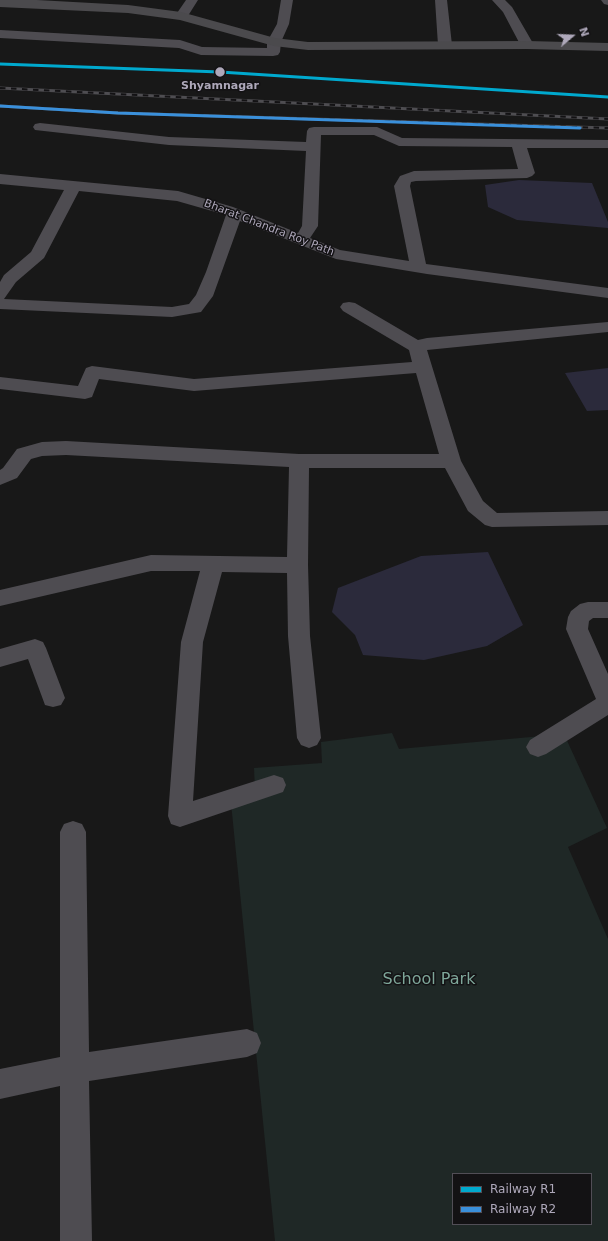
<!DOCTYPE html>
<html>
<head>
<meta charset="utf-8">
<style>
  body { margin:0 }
  #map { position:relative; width:608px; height:1241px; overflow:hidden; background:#181818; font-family:"DejaVu Sans",sans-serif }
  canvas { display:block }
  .legend { position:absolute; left:452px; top:1173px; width:140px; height:52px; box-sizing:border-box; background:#131214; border:1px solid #514e56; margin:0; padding:5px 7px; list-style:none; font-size:12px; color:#aea8ba }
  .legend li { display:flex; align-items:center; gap:8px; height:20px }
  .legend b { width:20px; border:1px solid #514e56 }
  .north { position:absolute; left:552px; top:16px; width:40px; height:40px; -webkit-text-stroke:3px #131214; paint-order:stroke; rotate:71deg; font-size:11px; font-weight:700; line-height:16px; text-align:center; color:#aea8ba }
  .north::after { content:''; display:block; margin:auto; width:14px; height:18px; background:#aea8ba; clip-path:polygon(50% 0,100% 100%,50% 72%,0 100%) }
</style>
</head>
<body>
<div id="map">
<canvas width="608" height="1241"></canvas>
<ul class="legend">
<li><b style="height:5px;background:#00a9ce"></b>Railway R1</li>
<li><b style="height:5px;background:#3a90db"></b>Railway R2</li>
</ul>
<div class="north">N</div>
</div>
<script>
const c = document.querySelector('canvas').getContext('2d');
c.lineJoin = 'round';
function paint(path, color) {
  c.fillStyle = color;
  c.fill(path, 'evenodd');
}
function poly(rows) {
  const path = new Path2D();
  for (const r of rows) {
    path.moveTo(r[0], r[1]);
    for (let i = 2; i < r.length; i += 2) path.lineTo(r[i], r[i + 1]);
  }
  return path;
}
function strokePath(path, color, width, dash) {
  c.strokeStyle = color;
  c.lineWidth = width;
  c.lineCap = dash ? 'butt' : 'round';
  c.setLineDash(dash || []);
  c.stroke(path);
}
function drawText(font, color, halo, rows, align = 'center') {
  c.font = font + ' "DejaVu Sans",sans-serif';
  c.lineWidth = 3;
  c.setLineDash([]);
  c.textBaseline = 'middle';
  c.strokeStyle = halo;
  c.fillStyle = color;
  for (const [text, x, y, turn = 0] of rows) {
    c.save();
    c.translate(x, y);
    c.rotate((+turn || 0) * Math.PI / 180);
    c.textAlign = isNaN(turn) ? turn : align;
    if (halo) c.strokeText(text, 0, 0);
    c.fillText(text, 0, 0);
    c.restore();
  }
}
paint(poly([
  [392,733,399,749,564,734,607,828,568,847,608,939,608,1241,275,1241,231,803,255,790,254,768,322,763,321,742],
  [453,1174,591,1174,591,1224,453,1224]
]), '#1f2826');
paint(poly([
  [519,180,592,183,608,222,608,228,517,220,488,207,485,185],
  [608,368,608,410,587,411,565,373],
  [488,552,523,625,487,646,424,660,363,655,355,635,332,612,338,588,421,556]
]), '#2b2a3b');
paint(poly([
  [186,0,198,0,186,19,176,19,175,16,186,0],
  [281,0,293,0,289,24,281,42,280,52,278,55,273,56,201,55,179,48,0,38,0,30,180,40,202,47,267,48,267,42,277,24,281,0],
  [435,0,447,0,452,45,450,48,445,49,440,48,438,45,435,0],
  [492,0,505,0,512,7,534,45,532,48,522,48,503,12,492,0],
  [601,0,608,0,608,5,604,4,601,0],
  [40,123,169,137,306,142,307,131,309,128,314,127,377,127,402,138,608,140,608,148,527,148,535,173,532,176,527,178,416,181,411,182,410,186,426,264,608,288,608,298,427,274,336,259,240,221,213,296,201,312,172,317,0,309,0,282,4,275,31,252,64,190,0,184,0,174,178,191,233,207,298,233,302,226,306,151,169,145,35,130,33,127,35,124,40,123],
  [321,135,374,135,399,146,512,147,518,169,414,171,400,176,394,186,409,261,340,250,310,238,318,226,321,135],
  [79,191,177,201,226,215,206,272,196,295,189,304,172,307,4,299,16,282,44,258,79,191],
  [349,302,355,303,418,340,427,338,608,322,608,332,427,350,461,461,483,501,497,513,608,511,608,525,492,527,485,525,468,511,445,468,309,468,308,565,310,636,321,738,317,745,309,748,301,745,297,738,288,636,287,573,222,572,203,642,193,801,274,775,283,778,286,785,283,792,180,827,171,824,168,816,181,642,200,571,151,571,0,606,0,590,151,555,287,557,289,467,66,455,42,456,31,459,17,478,0,485,0,470,3,468,17,449,42,442,66,441,299,454,439,454,416,373,194,391,99,379,92,397,85,399,0,389,0,377,78,386,86,368,92,366,194,379,412,362,409,350,343,311,340,307,343,303,349,302],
  [588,602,608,602,608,618,593,618,589,621,588,629,608,674,608,715,546,754,538,757,530,754,526,747,530,740,596,699,566,629,568,617,571,611,580,604,588,602],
  [35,639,43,642,46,648,65,698,61,705,53,707,45,705,28,659,0,667,0,649,35,639],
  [73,821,82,824,86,832,89,1052,247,1029,257,1033,261,1043,257,1053,247,1057,89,1081,92,1241,60,1241,60,1086,0,1099,0,1069,60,1057,60,832,64,824,73,821]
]), '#4e4c51');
paint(poly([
  [0,0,37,0,128,5,181,12,275,38,308,42,527,41,608,43,608,51,527,49,308,50,274,46,180,20,128,13,0,7,0,0]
]), '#4b4a4d');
const rail = poly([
  [0,88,608,119],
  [0,106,118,113,608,128]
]);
strokePath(rail, '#4e4d51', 3);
strokePath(rail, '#131214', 2, [5.5]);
strokePath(poly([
  [0,64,220,72,608,97]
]), '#00a9ce', 3);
strokePath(poly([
  [0,106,118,113,580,128]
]), '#3a90db', 3);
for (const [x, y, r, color] of [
  [220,72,5.5,"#aea8ba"]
]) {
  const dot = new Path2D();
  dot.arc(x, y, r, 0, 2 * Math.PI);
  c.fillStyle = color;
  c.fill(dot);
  strokePath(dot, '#131214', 1.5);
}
drawText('bold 11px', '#aea8ba', '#131214', [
  ["Shyamnagar",220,86]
]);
drawText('11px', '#aea8ba', '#131214', [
  ["Bharat Chandra Roy Path",269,228,21]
]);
drawText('16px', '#7ea699', '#131214', [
  ["School Park",429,980]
]);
</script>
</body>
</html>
